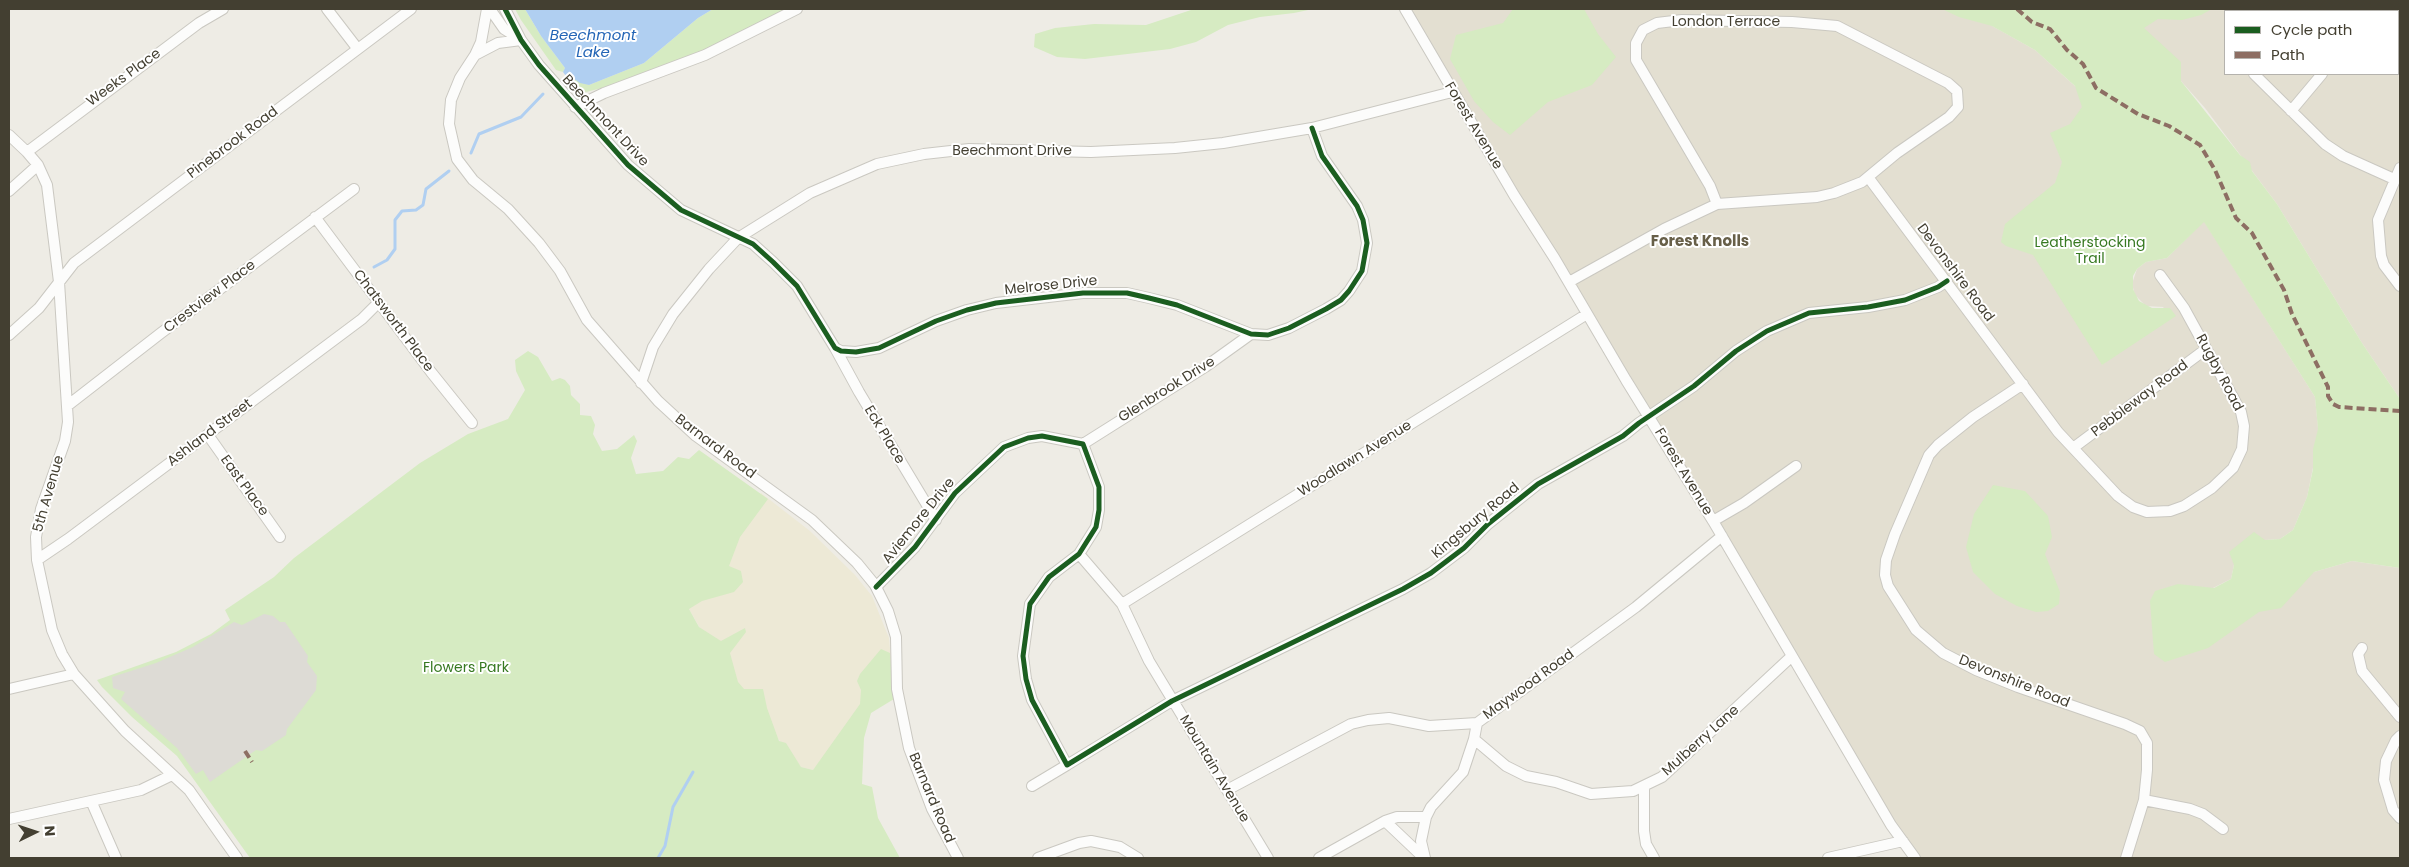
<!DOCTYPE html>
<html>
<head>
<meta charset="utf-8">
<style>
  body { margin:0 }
  #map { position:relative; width:2409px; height:867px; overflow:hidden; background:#eeece5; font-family:Poppins,sans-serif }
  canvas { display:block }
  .frame { position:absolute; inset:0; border:10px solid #433f31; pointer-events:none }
  .legend { position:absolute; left:2224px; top:10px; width:175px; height:65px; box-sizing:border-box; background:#fff; border:1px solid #b4b2ad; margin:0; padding:6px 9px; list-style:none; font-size:15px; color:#433f31 }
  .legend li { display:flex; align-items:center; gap:10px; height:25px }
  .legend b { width:25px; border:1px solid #b4b2ad }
  .north { position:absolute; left:10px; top:807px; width:50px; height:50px; -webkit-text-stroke:4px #fff; paint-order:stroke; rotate:86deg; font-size:14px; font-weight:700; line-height:20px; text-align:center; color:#433f31 }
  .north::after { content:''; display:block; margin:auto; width:18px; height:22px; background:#433f31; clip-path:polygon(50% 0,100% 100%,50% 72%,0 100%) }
</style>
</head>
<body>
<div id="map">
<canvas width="2409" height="867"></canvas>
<div class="frame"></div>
<ul class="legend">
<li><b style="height:6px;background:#1b5e20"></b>Cycle path</li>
<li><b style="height:6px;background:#8d6e63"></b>Path</li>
</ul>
<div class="north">N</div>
</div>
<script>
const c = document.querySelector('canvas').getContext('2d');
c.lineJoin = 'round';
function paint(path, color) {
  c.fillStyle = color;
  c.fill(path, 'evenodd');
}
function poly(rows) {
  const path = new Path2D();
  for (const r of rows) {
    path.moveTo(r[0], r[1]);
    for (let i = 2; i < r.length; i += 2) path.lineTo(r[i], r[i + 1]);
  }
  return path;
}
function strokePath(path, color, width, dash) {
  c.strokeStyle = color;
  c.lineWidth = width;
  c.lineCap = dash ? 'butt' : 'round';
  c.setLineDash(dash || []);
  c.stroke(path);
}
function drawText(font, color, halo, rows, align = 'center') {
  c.font = font + ' Poppins,sans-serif';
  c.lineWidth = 4;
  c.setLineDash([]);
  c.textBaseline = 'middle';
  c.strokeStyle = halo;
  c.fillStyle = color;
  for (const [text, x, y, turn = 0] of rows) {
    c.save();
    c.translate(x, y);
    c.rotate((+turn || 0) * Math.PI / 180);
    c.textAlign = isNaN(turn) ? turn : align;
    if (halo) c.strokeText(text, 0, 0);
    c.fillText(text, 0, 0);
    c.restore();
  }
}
paint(poly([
  [1407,9,1962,9,2035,50,2149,153,2102,365,2164,307,2146,306,2135,295,2132,284,2137,269,2146,262,2167,258,2204,221,2315,397,2319,438,2307,497,2293,530,2280,539,2265,540,2234,565,2231,579,2151,619,2352,561,2400,568,2400,858,1922,858,1894,824,1598,322],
  [2108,9,2400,9,2400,399,2362,343,2277,204,2205,108,2149,45],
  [2225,11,2398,11,2398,74,2225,74]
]), '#e3dfd1');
paint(poly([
  [761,493,810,531,855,575,872,596,889,638,891,661,863,711,813,770,801,767,727,676,689,609,688,586]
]), '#ede9d6');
paint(poly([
  [515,9,525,9,541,36,565,68,563,72,556,70,521,20],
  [713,9,790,9,695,56,614,85,582,93,575,92,567,85,569,84,567,81,573,77,589,85,644,63,698,18],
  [1194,9,1313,9,1294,13,1260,17,1228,25,1196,42,1170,49,1085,59,1057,57,1034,47,1035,34,1055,28,1094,24,1146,25],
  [1513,9,1584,9,1598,34,1616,57,1592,85,1548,102,1510,135,1493,122,1474,101,1450,59,1456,35,1503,23],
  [1942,9,2212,9,2201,15,2182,20,2158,19,2144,28,2181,62,2181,81,2240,155,2250,162,2252,171,2277,204,2362,343,2400,399,2400,568,2352,561,2314,572,2281,608,2259,612,2208,648,2165,662,2154,654,2150,601,2155,591,2178,584,2214,588,2231,579,2234,565,2229,552,2254,532,2265,540,2280,539,2293,530,2307,497,2313,469,2313,449,2318,429,2315,397,2204,222,2167,258,2146,262,2137,269,2133,276,2133,289,2139,301,2152,308,2170,308,2176,316,2102,365,2033,255,2006,246,2001,242,2005,224,2055,183,2062,162,2050,133,2070,124,2082,107,2075,86,2035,50,1992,26,1959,17],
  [528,351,538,357,552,381,560,378,565,380,570,386,571,395,580,404,580,415,591,416,595,425,593,434,602,451,617,449,634,435,637,441,631,458,636,474,663,471,678,457,689,459,699,450,768,499,740,537,729,566,741,571,743,582,734,592,702,601,689,609,699,627,721,641,745,628,746,632,730,653,738,682,744,689,763,689,767,708,779,741,786,743,801,767,813,770,860,704,861,690,857,681,860,674,881,649,890,653,894,699,871,713,864,738,862,784,872,787,878,818,900,858,250,858,177,756,132,717,102,687,97,680,176,652,211,634,230,620,225,610,274,577,294,558,420,463,468,434,508,419,525,390,516,371,515,360],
  [1993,485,2025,491,2048,516,2052,537,2045,554,2060,592,2059,604,2048,611,2036,612,2017,606,1995,594,1973,572,1966,547,1974,514]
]), '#d6ebc2');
paint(poly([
  [264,614,273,616,280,622,285,622,308,656,307,662,317,676,316,690,287,729,286,735,262,751,256,750,210,782,203,770,196,774,177,748,121,699,125,692,113,688,112,677,156,663,193,647,234,622,242,625]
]), '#dddbd5');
paint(poly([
  [525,9,713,9,698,18,644,63,589,85,580,83,573,78,569,80,563,72,565,68,541,36]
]), '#b0cff1');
strokePath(poly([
  [471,153,479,134,521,117,543,94],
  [374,267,387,260,395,249,395,220,402,211,416,210,423,205,426,189,449,171],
  [658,858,665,846,673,807,693,772]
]), '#b0cff1', 3);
const minor = poly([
  [327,9,357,48],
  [487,9,481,42,475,55,460,78,451,100,449,124,457,159,473,180,508,209,539,243,560,271,587,320,658,401,696,436,812,520,857,563,875,585,888,611,896,637,897,689,909,748,932,809,958,858],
  [490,9,504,29,520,39],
  [505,9,521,40,539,65,628,165,681,210,753,244,773,262,797,286,835,348,841,351,856,352,879,348,936,321,967,310,996,303,1083,293,1127,293,1149,298,1177,305,1251,334,1268,335,1289,328,1326,309,1341,300,1349,291,1362,271,1367,243,1363,220,1357,206,1322,156,1312,128],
  [1405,9,1514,195,1555,259,1626,380,1713,521,1891,825,1915,858],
  [2398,19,2400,17],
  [475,55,498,43,521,40],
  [2254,74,2325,144,2343,156,2394,179],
  [575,107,604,93,705,55,797,9],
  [2291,111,2322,74],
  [9,135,27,152,38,165,47,185,59,282,68,422,65,441,41,509,36,537,37,560,52,630,62,654,74,674,125,731,189,790,237,858],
  [27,152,199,23,223,9],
  [2400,168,2378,220,2381,256,2384,265,2400,286],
  [1868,177,2058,432,2118,496,2133,507,2147,512,2170,511,2184,506,2212,488,2233,468,2242,449,2244,426,2241,412,2184,308,2160,275],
  [9,191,38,165],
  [315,217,431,372,472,423],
  [1569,282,1664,229,1717,204,1817,197,1834,193,1862,182,1897,153,1949,117,1958,107,1957,91,1948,83,1837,26,1792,22,1682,20,1657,23,1643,30,1636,43,1636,60,1710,186,1717,204],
  [9,335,39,308,74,263,411,9],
  [835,348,859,392,936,520],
  [641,383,653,347,673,314,709,269,738,238,810,193,877,164,924,154,969,149,1091,152,1175,148,1223,143,1312,128,1452,92],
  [2023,384,1973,417,1938,445,1929,455,1895,534,1886,560,1885,575,1888,586,1916,630,1943,653,1976,670,2018,687,2125,724,2140,731,2147,743,2147,770,2144,800,2126,858],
  [67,406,161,333,354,189],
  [208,435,280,537],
  [1083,444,1205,367,1251,334],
  [2073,448,2206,349],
  [1713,521,1744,503,1796,466],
  [1079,554,1122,604,1149,661,1268,858],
  [37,560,68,539,362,319,379,302],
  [876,587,915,547,955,493,1004,447,1028,438,1042,436,1083,444,1099,487,1099,510,1096,527,1079,554,1049,577,1030,604,1023,656,1026,679,1032,700,1067,765,1172,701,1403,589,1431,573,1464,548,1488,524,1538,484,1623,436,1639,423,1694,386,1736,351,1767,331,1809,313,1868,307,1905,300,1938,287,1947,281],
  [1122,604,1587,314],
  [2362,648,2358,654,2362,671,2400,717],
  [9,689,74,674],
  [1477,723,1474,739,1506,766,1526,776,1556,782,1591,794,1633,791,1662,777,1792,656],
  [2400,736,2396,740,2386,761,2384,780,2393,810,2400,818],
  [1032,786,1067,765],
  [1644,787,1644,831,1646,844,1654,858],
  [1227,790,1351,724,1368,720,1389,718,1429,726,1477,723,1636,607,1722,536],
  [2144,800,2190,809,2203,814,2223,829],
  [92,803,116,858],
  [9,819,141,790,172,775],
  [1385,821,1424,858],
  [1038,858,1079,843,1091,841,1120,847,1138,858],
  [1319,858,1385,821,1397,817,1426,817],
  [1425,858,1421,841,1426,817,1431,807,1463,772,1474,739],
  [1828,858,1903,841]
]);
strokePath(minor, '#cac8c1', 12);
strokePath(minor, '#fcfcfb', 10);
strokePath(poly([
  [2017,9,2032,22,2050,29,2067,50,2083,64,2096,88,2138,114,2169,126,2200,145,2215,170,2236,218,2252,233,2284,290,2292,314,2328,387,2328,396,2333,404,2339,407,2400,411],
  [245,751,252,762]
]), '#8d6e63', 4, [8, 4]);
strokePath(poly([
  [505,9,521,40,539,65,628,165,681,210,753,244,773,262,797,286,835,348,841,351,856,352,879,348,936,321,967,310,996,303,1083,293,1127,293,1149,298,1177,305,1251,334,1268,335,1289,328,1326,309,1341,300,1349,291,1362,271,1367,243,1363,220,1357,206,1322,156,1312,128],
  [876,587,915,547,955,493,1004,447,1028,438,1042,436,1083,444,1099,487,1099,510,1096,527,1079,554,1049,577,1030,604,1023,656,1026,679,1032,700,1067,765,1172,701,1403,589,1431,573,1464,548,1488,524,1538,484,1623,436,1639,423,1694,386,1736,351,1767,331,1809,313,1868,307,1905,300,1938,287,1947,281]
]), '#1b5e20', 5);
drawText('14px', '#433f31', '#fff', [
  ["London Terrace",1726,22],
  ["Weeks Place",124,78,-36],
  ["Beechmont Drive",605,121,47],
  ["Forest Avenue",1473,126,59],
  ["Pinebrook Road",233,143,-37],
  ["Beechmont Drive",1012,151],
  ["Devonshire Road",1955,273,53],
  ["Melrose Drive",1051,286,-6],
  ["Crestview Place",210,297,-37],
  ["Chatsworth Place",393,321,53],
  ["Rugby Road",2219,373,62],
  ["Glenbrook Drive",1167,390,-32],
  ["Pebbleway Road",2140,399,-37],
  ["Ashland Street",210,433,-37],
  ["Eck Place",884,435,59],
  ["Barnard Road",715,447,37],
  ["Woodlawn Avenue",1355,459,-32],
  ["Forest Avenue",1683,472,59],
  ["East Place",244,486,54],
  ["5th Avenue",49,494,-74],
  ["Aviemore Drive",919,521,-51],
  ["Kingsbury Road",1476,521,-40],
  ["Devonshire Road",2014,682,22],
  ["Maywood Road",1529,685,-36],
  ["Mulberry Lane",1701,741,-42],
  ["Mountain Avenue",1214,769,59],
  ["Barnard Road",931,798,67]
]);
drawText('14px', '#377921', '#fff', [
  ["Leatherstocking",2090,243],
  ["Trail",2090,259],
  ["Flowers Park",466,668]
]);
drawText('italic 15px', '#2365b6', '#fff', [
  ["Beechmont",593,36],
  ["Lake",593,53]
]);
drawText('bold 15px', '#675f48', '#fff', [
  ["Forest Knolls",1700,242]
]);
</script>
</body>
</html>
